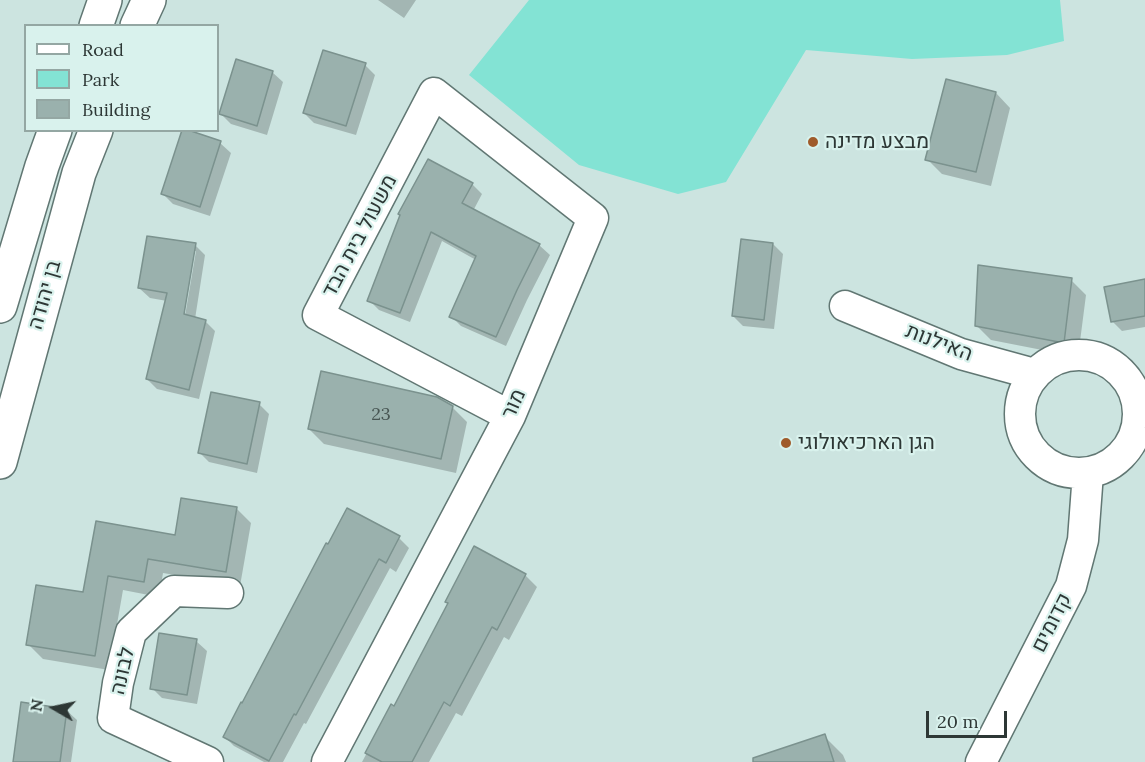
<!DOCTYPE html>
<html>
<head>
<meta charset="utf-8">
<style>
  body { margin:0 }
  #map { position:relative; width:1145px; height:762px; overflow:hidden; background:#cce4e0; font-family:Lora,serif }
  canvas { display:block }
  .legend { position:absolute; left:24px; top:24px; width:195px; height:108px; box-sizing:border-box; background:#d9f2ed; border:2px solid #94a7a3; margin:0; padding:8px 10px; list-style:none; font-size:18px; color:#2d3735 }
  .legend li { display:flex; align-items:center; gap:12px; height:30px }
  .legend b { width:30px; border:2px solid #94a7a3 }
  .north { position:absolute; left:24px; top:678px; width:60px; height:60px; -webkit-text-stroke:4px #d9f2ed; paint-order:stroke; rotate:279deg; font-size:16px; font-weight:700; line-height:24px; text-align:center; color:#2d3735 }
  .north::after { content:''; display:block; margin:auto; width:21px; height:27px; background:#2d3735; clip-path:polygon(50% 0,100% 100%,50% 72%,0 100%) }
  .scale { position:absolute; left:926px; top:711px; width:81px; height:27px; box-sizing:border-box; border:3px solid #2d3735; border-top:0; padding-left:8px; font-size:18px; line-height:21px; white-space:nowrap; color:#2d3735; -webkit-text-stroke:4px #d9f2ed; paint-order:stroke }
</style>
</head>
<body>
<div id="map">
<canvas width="1145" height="762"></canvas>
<ul class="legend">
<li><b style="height:8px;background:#fff"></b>Road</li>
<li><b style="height:16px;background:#83e3d4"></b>Park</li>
<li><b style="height:16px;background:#9ab1ad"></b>Building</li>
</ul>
<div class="north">N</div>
<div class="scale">20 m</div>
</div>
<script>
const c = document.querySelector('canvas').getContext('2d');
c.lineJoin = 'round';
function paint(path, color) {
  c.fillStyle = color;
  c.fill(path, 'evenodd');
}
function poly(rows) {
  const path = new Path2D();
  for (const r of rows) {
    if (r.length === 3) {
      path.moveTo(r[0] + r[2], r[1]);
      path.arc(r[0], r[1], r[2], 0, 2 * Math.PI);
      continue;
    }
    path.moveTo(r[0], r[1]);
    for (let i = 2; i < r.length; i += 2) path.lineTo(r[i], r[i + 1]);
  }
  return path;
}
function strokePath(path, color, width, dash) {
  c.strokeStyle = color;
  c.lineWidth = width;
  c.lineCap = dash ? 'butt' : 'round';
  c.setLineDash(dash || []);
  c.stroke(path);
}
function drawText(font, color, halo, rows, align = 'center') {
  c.font = font + ' Lora,Heebo,serif';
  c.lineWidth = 4.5;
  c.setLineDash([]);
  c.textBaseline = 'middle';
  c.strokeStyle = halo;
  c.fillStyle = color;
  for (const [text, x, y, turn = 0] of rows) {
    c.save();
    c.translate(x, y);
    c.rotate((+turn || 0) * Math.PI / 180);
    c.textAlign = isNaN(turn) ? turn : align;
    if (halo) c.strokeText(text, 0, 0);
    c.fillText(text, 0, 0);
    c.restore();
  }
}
paint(poly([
  [529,0,1060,0,1064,41,1007,55,912,59,806,50,726,182,678,194,579,165,469,75]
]), '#83e3d4');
paint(poly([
  [378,0,416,0,404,18],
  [365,65,375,75,356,135,314,123,304,113],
  [272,72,283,82,267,135,231,124,221,114],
  [996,93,1010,108,991,186,942,174,927,159],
  [220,143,231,153,210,216,173,204,163,194],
  [472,184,482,194,473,211,539,245,550,255,527,300,506,346,461,326,451,316,476,260,442,241,410,322,379,310,369,300],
  [773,244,783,254,774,329,743,326,733,316],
  [195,245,205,255,195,319,205,321,215,331,199,399,157,389,147,379,167,301,150,298,139,288],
  [193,251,196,251,184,322,182,322],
  [1071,280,1086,295,1078,357,991,340,976,325],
  [1145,280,1145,327,1122,331,1112,321],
  [259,404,269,414,257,473,209,462,199,452],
  [452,407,467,422,456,473,324,444,309,429],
  [236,508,251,523,240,586,163,573,159,597,123,590,109,670,43,659,28,644,85,594,97,523,176,537],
  [399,538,409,548,396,572,390,568,306,724,304,723,283,762,264,762,234,746,224,736,329,546],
  [525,575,537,587,509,640,504,637,462,716,456,713,429,762,362,762,392,706,394,708],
  [196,641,207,651,197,704,162,698,152,688],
  [66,710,77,720,71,762,14,762],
  [824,736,843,755,846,762,765,762]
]), '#0003');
const building = poly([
  [323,50,366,63,346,126,303,113,323,50],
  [236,59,273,71,257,126,219,114,236,59],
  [946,79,996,92,976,172,925,160,946,79],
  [182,130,188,130,221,141,200,207,161,194,182,130],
  [428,159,473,183,462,203,540,244,517,290,496,337,449,317,476,256,431,232,400,313,367,301,400,215,398,214,428,159],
  [147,236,196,243,184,314,206,320,189,390,146,379,167,293,138,288,147,236],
  [741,239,773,243,764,320,732,316,741,239],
  [978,265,1072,278,1064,343,975,326,978,265],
  [1145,279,1145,316,1111,322,1104,287,1145,279],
  [321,371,437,397,453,406,441,459,308,429,321,371],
  [211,392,260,402,247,464,198,453,211,392],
  [181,498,237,507,226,572,148,559,144,582,108,576,95,656,26,645,36,585,83,592,96,521,175,535,181,498],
  [347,508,400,536,386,563,379,559,296,715,294,714,269,761,223,737,241,702,242,703,326,543,328,544,347,508],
  [474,546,526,574,497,630,492,627,450,706,444,702,412,762,382,762,365,753,391,704,394,706,448,603,445,602,474,546],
  [159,633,197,639,187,695,150,689,159,633],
  [21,702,67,709,60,762,13,762,21,702],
  [825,734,834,762,753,762,753,758,825,734]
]);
paint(building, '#9ab1ad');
strokePath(building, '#7b928e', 1.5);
const minor = poly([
  [845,306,961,354,1034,374],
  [1079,414,59],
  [208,762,113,718,118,683,131,632,174,591,228,593],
  [327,762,510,416,593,218,434,93,318,315,510,416],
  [981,762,1071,586,1083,540,1088,473]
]);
const tertiary = poly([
  [96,26,105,0],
  [137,26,149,0],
  [0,306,42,166,55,130],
  [0,462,79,173,96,130]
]);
strokePath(minor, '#617773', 33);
strokePath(tertiary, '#617773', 36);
strokePath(minor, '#fff', 30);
strokePath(tertiary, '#fff', 33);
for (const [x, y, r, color] of [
  [813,142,6,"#9f5b2b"],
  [786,443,6,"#9f5b2b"]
]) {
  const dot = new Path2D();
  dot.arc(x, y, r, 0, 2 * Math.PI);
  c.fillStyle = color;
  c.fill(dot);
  strokePath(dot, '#d9f2ed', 2);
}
drawText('18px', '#485653', null, [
  ["23",381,415]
]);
drawText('21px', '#2d3735', '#d9f2ed', [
  ["מבצע מדינה",825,142],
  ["הגן הארכיאולוגי",798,443]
], 'left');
drawText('21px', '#2d3735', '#d9f2ed', [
  ["משעול בית הבד",360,236,-62],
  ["בן יהודה",45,295,-74],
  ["האילנות",939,343,21],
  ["מור",514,404,-66],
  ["קדומים",1052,623,-63],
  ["לבונה",123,671,-77]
]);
</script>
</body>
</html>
